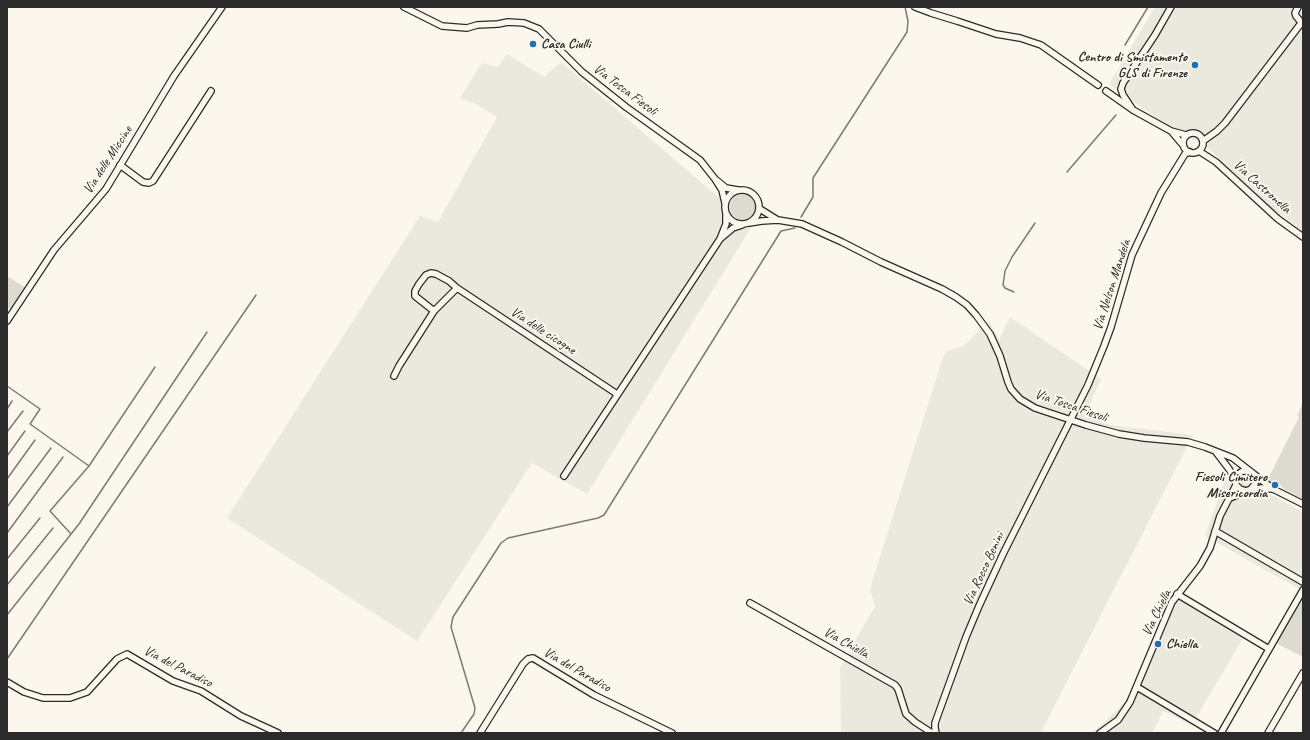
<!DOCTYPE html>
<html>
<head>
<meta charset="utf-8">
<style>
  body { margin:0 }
  #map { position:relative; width:1310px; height:740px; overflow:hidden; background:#fbf7ec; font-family:Caveat,sans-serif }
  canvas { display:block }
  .frame { position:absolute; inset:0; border:8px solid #2b2b2b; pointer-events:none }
</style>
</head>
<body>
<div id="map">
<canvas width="1310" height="740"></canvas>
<div class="frame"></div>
</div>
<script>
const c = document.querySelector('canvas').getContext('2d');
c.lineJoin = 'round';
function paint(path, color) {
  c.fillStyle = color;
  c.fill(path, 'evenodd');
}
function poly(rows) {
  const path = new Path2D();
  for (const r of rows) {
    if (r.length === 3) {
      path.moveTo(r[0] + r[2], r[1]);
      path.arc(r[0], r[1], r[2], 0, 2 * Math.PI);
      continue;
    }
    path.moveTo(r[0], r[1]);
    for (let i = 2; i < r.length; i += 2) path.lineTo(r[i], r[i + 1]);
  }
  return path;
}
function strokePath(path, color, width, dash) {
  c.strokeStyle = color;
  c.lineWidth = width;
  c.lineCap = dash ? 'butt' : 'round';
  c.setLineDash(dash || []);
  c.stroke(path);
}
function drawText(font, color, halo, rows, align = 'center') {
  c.font = font + ' Caveat,sans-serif';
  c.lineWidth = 4;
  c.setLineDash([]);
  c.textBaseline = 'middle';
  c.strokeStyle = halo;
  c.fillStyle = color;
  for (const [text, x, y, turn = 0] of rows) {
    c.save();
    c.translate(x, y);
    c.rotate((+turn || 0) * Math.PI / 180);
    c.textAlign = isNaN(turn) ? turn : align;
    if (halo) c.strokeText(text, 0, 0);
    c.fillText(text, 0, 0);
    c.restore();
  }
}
paint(poly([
  [1155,7,1303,7,1303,231,1271,207,1208,148,1172,129,1109,84],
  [507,54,544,77,561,62,752,226,587,494,532,463,417,641,227,518,420,216,438,222,497,117,476,104,460,98,482,63,498,67],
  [1010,317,1101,379,1084,417,1111,425,1193,435,1042,730,1048,733,841,733,840,668,875,606,870,589,942,360,946,352,965,345,989,321,999,340],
  [1228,471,1303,512,1303,591,1205,536],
  [1169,594,1243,638,1192,725,1163,711,1152,733,1089,733,1096,730,1124,703,1137,682]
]), '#ebe8de');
paint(poly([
  [743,207,13],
  [7,276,26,288,12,310,7,307],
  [1303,403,1303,499,1282,488,1282,486,1272,481,1271,483,1267,481,1299,417,1297,416],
  [1303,596,1303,657,1276,643]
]), '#dddad0');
strokePath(poly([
  [1125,45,1148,7],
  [1067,172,1116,115],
  [801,217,813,197,813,178,907,32,908,21,905,7],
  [1014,292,1005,288,1003,285,1005,271,1012,257,1035,223],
  [7,386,40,409,30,424,89,466],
  [7,409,12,401],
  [7,432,23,411],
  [7,456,25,431],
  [7,479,35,440],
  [7,507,51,448],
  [7,533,63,457],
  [71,534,50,511,89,466,155,367],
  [7,559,40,518],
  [7,585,53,528],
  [7,615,79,524,207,332],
  [7,659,256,295],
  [461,733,474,714,475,708,451,627,453,617,501,543,508,538,598,518,604,515,781,231,795,228]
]), '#7b7a75', 1.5);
const minor = poly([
  [404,7,442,26,467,28,477,25,498,24,508,22,524,23,539,29,582,72,626,107,700,160,715,179],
  [915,7,931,13,957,21,996,34,1020,38,1041,45,1098,85],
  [1298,7,1295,13,1296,16,1300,21,1303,23],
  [1106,91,1133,110,1171,131,1186,135],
  [1133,110,1123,95,1121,89,1123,83,1155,35,1171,7],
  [1171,131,1182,144],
  [1193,143,10],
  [1203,141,1217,131,1225,123,1302,22],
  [1199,151,1216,162,1278,219,1303,237],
  [120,165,143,182,149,183,153,181,211,91],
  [742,207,17],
  [725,203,722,190,715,179,726,188,738,190],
  [760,209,776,219],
  [726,214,726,224,720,239,733,228,742,225],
  [749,223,762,221,778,220,802,224,842,242,881,262,942,289,956,297,967,305,976,315,990,334,1000,356,1008,382,1011,389,1020,399,1035,408,1086,425,1119,434,1144,438,1188,442,1205,447,1233,458,1273,489,1303,504],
  [434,311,415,296,415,291,419,284,426,275,431,273,436,274,449,281,457,288,617,394],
  [7,321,54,250,106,189,174,76,222,7],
  [394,376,399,366,434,311,457,288],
  [1216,452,1229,469,1235,480],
  [564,476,720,239],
  [1230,498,1241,493,1251,489,1255,484,1255,480,1254,475,1248,471,1243,471,1238,474,1235,479,1236,485,1240,489,1246,491,1262,488,1272,489],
  [1215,531,1303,582],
  [1177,594,1269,649],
  [750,603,895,685,898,689,906,714,915,722,932,733],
  [7,682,24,692,43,698,70,698,87,692,117,659,127,654,173,681,201,691,241,716,278,733],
  [1137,687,1214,733],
  [480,733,523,664,528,659,533,658,594,695,672,733],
  [936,733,935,728,935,723,966,637,979,606,1003,554,1088,385,1104,346,1111,327,1132,255,1161,193,1185,154,1190,152],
  [1100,733,1118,720,1130,702,1172,602,1200,566,1210,548,1220,516,1236,485],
  [1221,733,1303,590],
  [1268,733,1303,673]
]);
strokePath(minor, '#2b2b2b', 8);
strokePath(minor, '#fbf7ec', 5.5);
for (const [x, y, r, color] of [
  [533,44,4,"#1f6fb2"],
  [1195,65,4,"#1f6fb2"],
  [1275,485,4,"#1f6fb2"],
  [1158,644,4,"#1f6fb2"]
]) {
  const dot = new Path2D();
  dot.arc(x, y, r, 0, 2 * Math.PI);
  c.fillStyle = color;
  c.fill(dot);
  strokePath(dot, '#fbf7ec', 1.5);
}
drawText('bold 14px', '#2b2b2b', '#fbf7ec', [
  ["Casa Ciulli",541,44],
  ["Centro di Smistamento",1187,57,"right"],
  ["GLS di Firenze",1187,73,"right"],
  ["Fiesoli Cimitero",1267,477,"right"],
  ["Misericordia",1267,493,"right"],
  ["Chiella",1166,644]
], 'left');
drawText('14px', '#2b2b2b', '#fbf7ec', [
  ["Via Tosca Fiesoli",625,90,37],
  ["Via delle Miccine",108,160,-57],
  ["Via Castronella",1262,187,42],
  ["Via Nelson Mandela",1112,285,-72],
  ["Via delle cicogne",543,331,33],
  ["Via Tosca Fiesoli",1071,406,19],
  ["Via Rocco Benini",984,569,-65],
  ["Via Chiella",1157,613,-64],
  ["Via Chiella",846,643,29],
  ["Via del Paradiso",178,667,27],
  ["Via del Paradiso",577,670,30]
]);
</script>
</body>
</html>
